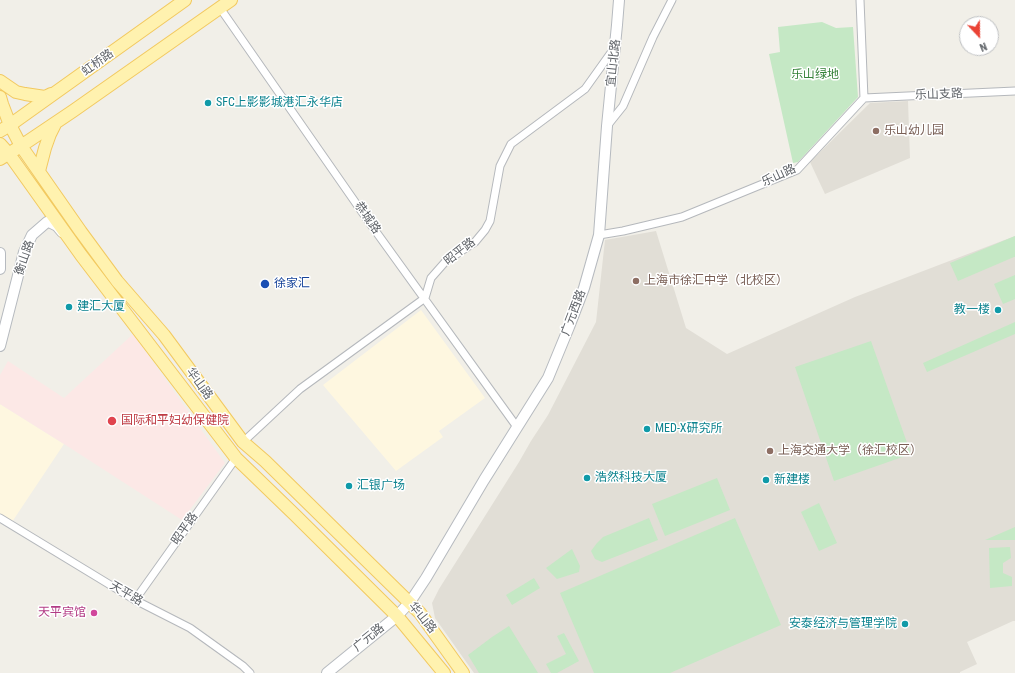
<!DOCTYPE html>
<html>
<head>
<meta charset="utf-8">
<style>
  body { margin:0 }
  #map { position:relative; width:1015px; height:673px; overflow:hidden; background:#f1efe8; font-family:"Roboto Condensed",sans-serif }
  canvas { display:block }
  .north { position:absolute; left:959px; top:16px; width:40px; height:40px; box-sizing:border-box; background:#fff; border:1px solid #bfc1c3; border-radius:50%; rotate:158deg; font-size:11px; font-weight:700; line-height:16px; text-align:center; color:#5f6368 }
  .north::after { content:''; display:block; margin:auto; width:14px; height:18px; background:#ea4335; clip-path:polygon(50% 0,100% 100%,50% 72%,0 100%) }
</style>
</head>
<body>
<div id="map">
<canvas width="1015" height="673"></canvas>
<div class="north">N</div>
</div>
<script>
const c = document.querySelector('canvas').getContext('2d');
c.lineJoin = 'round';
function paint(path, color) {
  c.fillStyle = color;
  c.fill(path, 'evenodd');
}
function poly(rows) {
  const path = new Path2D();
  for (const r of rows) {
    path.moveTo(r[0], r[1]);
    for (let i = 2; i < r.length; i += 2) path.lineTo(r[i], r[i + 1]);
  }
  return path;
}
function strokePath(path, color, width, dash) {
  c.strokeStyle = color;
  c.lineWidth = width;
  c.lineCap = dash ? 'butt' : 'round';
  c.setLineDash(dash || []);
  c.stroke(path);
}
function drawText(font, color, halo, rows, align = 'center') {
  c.font = font + ' "Roboto Condensed","Noto Sans SC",sans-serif';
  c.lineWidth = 3;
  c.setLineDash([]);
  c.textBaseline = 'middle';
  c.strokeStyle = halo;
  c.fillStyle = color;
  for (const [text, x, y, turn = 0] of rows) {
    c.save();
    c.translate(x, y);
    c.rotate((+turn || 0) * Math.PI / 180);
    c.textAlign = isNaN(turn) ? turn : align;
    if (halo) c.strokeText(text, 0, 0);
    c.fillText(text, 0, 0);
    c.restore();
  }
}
paint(poly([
  [421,310,485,398,439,431,443,437,396,471,323,385],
  [0,404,64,444,12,522,0,515]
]), '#fef7e0');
paint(poly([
  [908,101,910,158,825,194,810,162,870,103],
  [656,231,686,328,727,354,855,297,1015,236,1015,621,1013,621,967,642,977,664,960,672,960,673,474,673,435,618,432,603,439,589,519,462,531,441,548,415,596,322,605,240]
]), '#e1ded6');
paint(poly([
  [133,334,225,463,182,520,64,444,0,404,0,375,8,361,64,398]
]), '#fce8e6');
paint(poly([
  [822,22,836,28,853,27,858,97,798,162,793,163,769,54,780,52,778,27],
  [1015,236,1015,257,1014,257,958,281,950,263],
  [1015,275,1015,299,1003,304,994,284],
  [1015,322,1015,334,927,372,923,363],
  [871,341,911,454,834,481,795,367],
  [717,478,730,510,665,536,652,504],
  [819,503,837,543,819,551,801,512],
  [649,518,658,540,602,562,595,559,591,551,597,543,603,537],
  [735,518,781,625,670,673,594,673,560,593],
  [1015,527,1015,540,985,540],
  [1010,547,1011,558,1003,563,1003,573,1012,577,1012,586,990,588,989,548],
  [572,549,580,566,579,572,557,579,546,568],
  [534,578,540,588,512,605,506,595],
  [509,626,538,673,479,673,468,655,492,637],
  [564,633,579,661,557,673,551,673,546,664,566,654,557,636]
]), '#c5e8c5');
const street = poly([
  [220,8,369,222,517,427],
  [864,98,1015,91],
  [607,126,623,106,653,37,672,0],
  [599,235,623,231,682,217,797,170,864,98,860,0],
  [243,442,300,389,425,298,431,278,446,261,475,242,485,230,490,221,500,166,511,144,585,89,615,47],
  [0,518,135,600,190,628,243,666,250,673],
  [135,600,236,458]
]);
const secondary = poly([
  [0,253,0,269],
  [0,346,24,252,32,235,47,222,51,223,57,226,62,232],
  [327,673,397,616,410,602,426,578,484,480,548,378,569,327,584,288,599,235,607,126,617,25,619,0]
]);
const primary = poly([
  [0,81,16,92,25,94,45,97,51,94],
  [0,97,2,104,10,125,21,146,81,232,117,281,164,335,243,442,265,461,420,613,463,673],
  [0,131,10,125,185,0],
  [0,144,9,154,81,255,236,458,295,515,397,616,444,673],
  [0,159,21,146,73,111,231,0],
  [39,171,45,148,50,134,55,124]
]);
strokePath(street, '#b5b8bc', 9);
strokePath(secondary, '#b6babf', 12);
strokePath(primary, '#f2c960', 14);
strokePath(street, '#fff', 7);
strokePath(secondary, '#fff', 10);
strokePath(primary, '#fff2af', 12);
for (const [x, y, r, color] of [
  [208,103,4,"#0f9aa8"],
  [876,131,4,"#8d6e63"],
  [636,281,4,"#8d6e63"],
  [265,284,5,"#1a4fb4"],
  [69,307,4,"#0f9aa8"],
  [998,310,4,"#0f9aa8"],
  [112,421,5,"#e0444e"],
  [647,429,4,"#0f9aa8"],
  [770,451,4,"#8d6e63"],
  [587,478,4,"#0f9aa8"],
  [766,480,4,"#0f9aa8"],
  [349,486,4,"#0f9aa8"],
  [94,613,4,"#d1479c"],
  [905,624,4,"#0f9aa8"]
]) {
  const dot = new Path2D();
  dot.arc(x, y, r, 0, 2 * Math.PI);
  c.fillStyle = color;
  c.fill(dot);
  strokePath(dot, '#fff', 1.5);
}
drawText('12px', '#5f6368', '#fff', [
  ["虹桥路",98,63,-36],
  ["宜山北路",614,63,-84],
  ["乐山支路",939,95,-2],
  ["乐山路",779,176,-25],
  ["恭城路",367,218,55],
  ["昭平路",460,252,-38],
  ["衡山路",25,258,-71],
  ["广元西路",574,313,-69],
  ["华山路",199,384,54],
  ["昭平路",185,529,-55],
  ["天平路",126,594,30],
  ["华山路",422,618,51],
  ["广元路",369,638,-39]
]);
drawText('12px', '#348238', '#fff', [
  ["乐山绿地",815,75]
]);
drawText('12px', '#0d838f', '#fff', [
  ["SFC上影影城港汇永华店",216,103],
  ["建汇大厦",77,307],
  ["教一楼",990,310,"right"],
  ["MED-X研究所",655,429],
  ["浩然科技大厦",595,478],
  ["新建楼",774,480],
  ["汇银广场",357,486],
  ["安泰经济与管理学院",897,624,"right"]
], 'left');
drawText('12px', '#785e54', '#fff', [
  ["乐山幼儿园",884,131],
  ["上海市徐汇中学（北校区）",644,281],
  ["上海交通大学（徐汇校区）",778,451]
], 'left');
drawText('12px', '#164399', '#fff', [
  ["徐家汇",274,284]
], 'left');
drawText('12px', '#be3a42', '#fff', [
  ["国际和平妇幼保健院",121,421]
], 'left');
drawText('12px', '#b23c85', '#fff', [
  ["天平宾馆",86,613]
], 'right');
</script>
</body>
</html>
